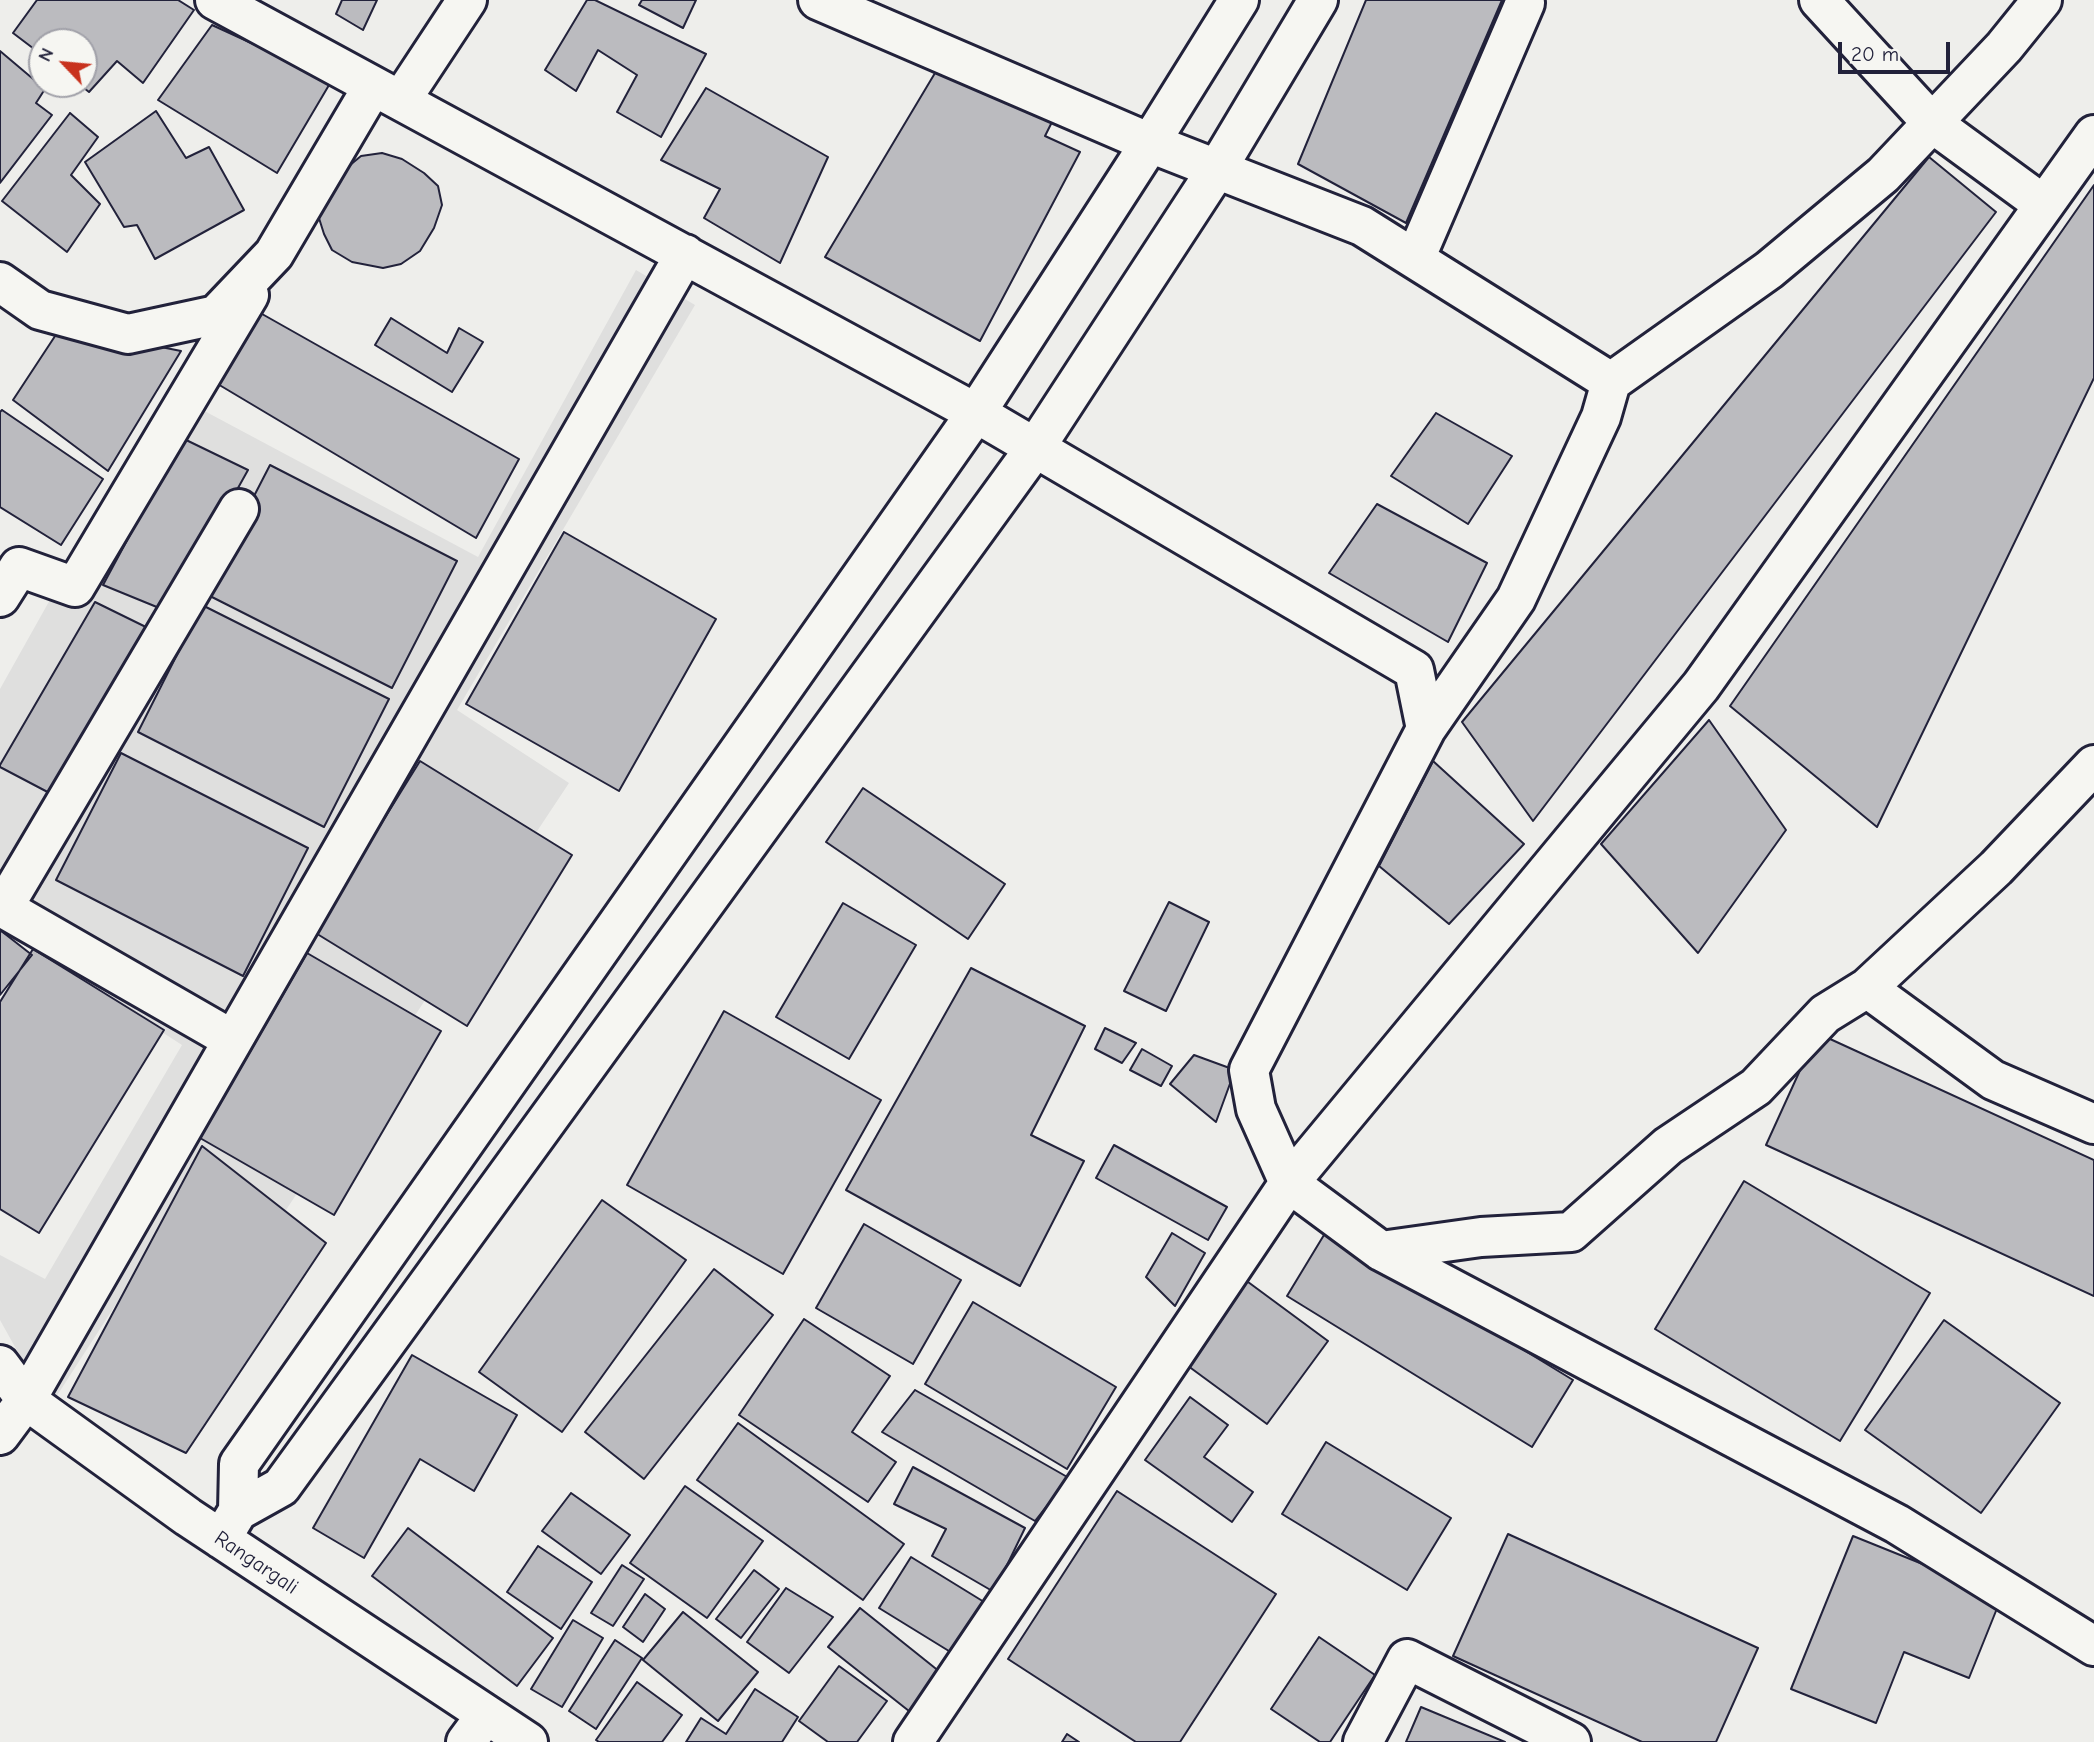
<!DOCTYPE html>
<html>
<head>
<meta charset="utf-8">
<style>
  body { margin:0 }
  #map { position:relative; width:2094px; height:1742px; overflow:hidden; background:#eeeeeb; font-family:"Comic Neue",sans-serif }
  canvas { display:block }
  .north { position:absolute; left:28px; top:28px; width:70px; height:70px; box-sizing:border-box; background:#f6f6f2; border:2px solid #a1a1a9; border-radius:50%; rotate:296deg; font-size:19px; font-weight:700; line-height:28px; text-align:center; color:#22223b }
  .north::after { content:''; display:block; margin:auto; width:24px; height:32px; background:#c8321e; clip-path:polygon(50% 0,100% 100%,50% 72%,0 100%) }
  .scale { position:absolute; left:1838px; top:42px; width:112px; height:32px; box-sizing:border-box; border:4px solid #22223b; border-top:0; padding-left:9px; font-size:21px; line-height:24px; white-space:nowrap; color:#22223b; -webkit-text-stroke:5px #f6f6f2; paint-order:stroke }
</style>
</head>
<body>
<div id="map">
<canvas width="2094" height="1742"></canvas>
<div class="north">N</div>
<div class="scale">20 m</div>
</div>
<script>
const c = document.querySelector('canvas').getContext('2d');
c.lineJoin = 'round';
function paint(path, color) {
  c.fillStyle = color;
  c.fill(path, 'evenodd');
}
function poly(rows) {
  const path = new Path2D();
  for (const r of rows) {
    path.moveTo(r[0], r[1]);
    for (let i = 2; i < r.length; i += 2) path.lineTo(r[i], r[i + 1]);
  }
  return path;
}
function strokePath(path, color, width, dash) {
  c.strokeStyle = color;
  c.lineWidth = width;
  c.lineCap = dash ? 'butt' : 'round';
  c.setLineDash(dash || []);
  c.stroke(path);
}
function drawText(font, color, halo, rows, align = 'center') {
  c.font = font + ' "Comic Neue",sans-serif';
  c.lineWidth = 7;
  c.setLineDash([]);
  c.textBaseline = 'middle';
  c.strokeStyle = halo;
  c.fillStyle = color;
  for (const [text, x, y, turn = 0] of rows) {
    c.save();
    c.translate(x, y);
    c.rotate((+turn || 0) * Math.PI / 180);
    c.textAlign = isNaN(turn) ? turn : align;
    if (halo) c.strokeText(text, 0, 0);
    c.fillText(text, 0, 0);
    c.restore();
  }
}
paint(poly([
  [636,270,695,305,457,710,569,783,229,1296,147,1256,49,1408,0,1320,0,1255,45,1279,182,1045,33,949,0,933,0,689,167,391,478,557]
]), '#dfdfde');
const building = poly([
  [37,0,178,0,194,10,143,83,117,61,89,92,79,84,84,84,84,42,42,42,42,55,13,33,37,0],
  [342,0,377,0,363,30,336,14,342,0],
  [587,0,595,0,706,54,661,137,617,112,637,75,598,50,576,91,545,70,587,0],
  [642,0,696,0,683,28,639,5,642,0],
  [1366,0,1502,0,1406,223,1298,164,1366,0],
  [212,25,332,80,277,173,158,100,212,25],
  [0,51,45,89,36,103,52,115,0,183,0,51],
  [941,63,1056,114,1045,136,1080,152,980,341,825,257,941,63],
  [706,88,828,157,780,263,704,218,720,189,661,160,706,88],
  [156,111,186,158,209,147,244,210,155,259,137,225,124,227,85,162,156,111],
  [70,113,98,137,71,175,100,204,67,252,2,201,70,113],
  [382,153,402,159,424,173,438,186,442,205,434,228,420,251,401,264,383,268,352,262,332,250,324,234,318,215,338,175,361,156,382,153],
  [1929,157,1996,212,1533,821,1462,722,1929,157],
  [2094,185,2094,378,1877,827,1730,706,2094,185],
  [255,310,519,459,476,538,211,380,255,310],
  [391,318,447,353,459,328,483,342,452,392,375,345,391,318],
  [61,327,181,351,108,471,13,400,61,327],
  [2,410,103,479,61,545,0,507,0,412,2,410],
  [1436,413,1512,456,1468,524,1391,476,1436,413],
  [182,438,248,470,169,612,103,585,182,438],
  [270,465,457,561,392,688,204,593,270,465],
  [1377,504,1487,563,1448,642,1329,573,1377,504],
  [564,532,716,619,619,791,466,704,564,532],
  [95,602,154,631,59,798,0,767,0,765,95,602],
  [202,605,389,699,324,827,138,732,202,605],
  [1709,720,1786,830,1698,953,1601,844,1709,720],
  [121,753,308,848,243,976,56,880,121,753],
  [420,761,572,855,467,1026,314,932,420,761],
  [1433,761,1524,844,1449,924,1379,866,1433,761],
  [863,788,1005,884,968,939,826,842,863,788],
  [1169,902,1209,922,1166,1011,1124,991,1169,902],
  [843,903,916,945,849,1059,776,1017,843,903],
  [0,930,32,955,0,995,0,930],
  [33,949,164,1030,39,1233,0,1209,0,1002,33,949],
  [307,953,441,1031,334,1215,200,1138,307,953],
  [971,968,1085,1026,1031,1135,1084,1161,1020,1286,846,1190,971,968],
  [724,1011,881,1100,783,1274,627,1185,724,1011],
  [1105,1028,1136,1043,1122,1063,1095,1049,1105,1028],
  [1817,1033,2094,1160,2094,1296,1766,1145,1817,1033],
  [1142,1049,1172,1066,1161,1086,1130,1070,1142,1049],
  [1194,1055,1235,1070,1216,1122,1170,1084,1194,1055],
  [1114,1145,1227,1207,1208,1240,1096,1178,1114,1145],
  [202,1146,326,1243,186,1453,68,1397,202,1146],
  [1744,1181,1930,1293,1840,1441,1655,1329,1744,1181],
  [602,1200,686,1260,562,1432,479,1372,602,1200],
  [864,1224,961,1280,913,1364,816,1308,864,1224],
  [1327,1230,1573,1380,1532,1447,1287,1296,1327,1230],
  [1172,1233,1205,1253,1175,1306,1146,1277,1172,1233],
  [714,1269,773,1315,644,1479,585,1432,714,1269],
  [1244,1279,1328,1341,1267,1424,1184,1363,1244,1279],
  [973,1302,1116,1387,1067,1469,925,1384,973,1302],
  [804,1319,890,1376,852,1432,896,1462,868,1502,739,1415,804,1319],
  [1944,1320,2060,1403,1981,1513,1865,1430,1944,1320],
  [412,1355,517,1415,474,1491,420,1459,364,1558,313,1528,412,1355],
  [915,1390,1069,1478,1035,1521,882,1432,915,1390],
  [1190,1397,1228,1425,1204,1457,1253,1492,1232,1522,1145,1460,1190,1397],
  [738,1423,904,1544,863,1600,697,1480,738,1423],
  [1326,1442,1451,1518,1407,1590,1282,1514,1326,1442],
  [913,1467,1025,1528,994,1592,932,1556,946,1529,894,1504,913,1467],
  [685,1486,763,1541,707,1618,630,1563,685,1486],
  [1117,1491,1276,1594,1180,1742,1136,1742,1008,1659,1117,1491],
  [571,1493,630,1535,601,1574,542,1531,571,1493],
  [408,1528,553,1638,517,1686,372,1576,408,1528],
  [1508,1534,1758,1648,1716,1742,1642,1742,1453,1656,1508,1534],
  [1853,1536,2002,1596,1969,1678,1904,1652,1876,1723,1791,1689,1853,1536],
  [538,1546,592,1582,561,1629,507,1592,538,1546],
  [911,1557,989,1605,957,1656,879,1608,911,1557],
  [622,1565,644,1579,613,1626,591,1613,622,1565],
  [754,1570,779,1589,741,1638,716,1619,754,1570],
  [786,1588,833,1617,789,1673,747,1642,786,1588],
  [645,1594,665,1609,643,1642,623,1627,645,1594],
  [860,1608,945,1676,914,1715,828,1647,860,1608],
  [683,1612,758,1672,718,1721,643,1660,683,1612],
  [573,1620,603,1638,562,1707,531,1689,573,1620],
  [1319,1637,1375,1675,1330,1742,1320,1742,1271,1709,1319,1637],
  [615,1640,642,1658,596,1729,569,1711,615,1640],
  [839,1666,887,1701,857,1742,828,1742,799,1721,839,1666],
  [637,1682,682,1715,662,1742,599,1742,596,1740,637,1682],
  [755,1689,798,1717,782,1742,686,1742,701,1718,726,1734,755,1689],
  [1421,1707,1505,1742,1406,1742,1421,1707],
  [1067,1734,1079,1742,1062,1742,1067,1734]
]);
paint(building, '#bbbbbf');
strokePath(building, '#22223b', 2);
const minor = poly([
  [215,0,976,413,1414,670,1426,729,1249,1070,1256,1109,1289,1183,1381,1251,1897,1524,2094,1646],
  [818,0,1150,143,1362,226,1611,382],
  [1819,0,1932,123,2044,205],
  [401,100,467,0],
  [1415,259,1525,3],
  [0,282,40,310,128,334,216,315,274,254,373,86],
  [0,597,19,567,75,587,249,295],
  [1426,729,1516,599,1601,417,1611,382,1769,270,1883,175,2004,47,2042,0],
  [0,906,233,1040],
  [3,908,239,509],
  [1867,988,1993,1080,2094,1124],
  [1381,1251,1481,1237,1571,1232,1668,1146,1756,1087,1825,1014,1867,988,1996,868,2094,765],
  [0,1365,26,1400,188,1517,528,1742],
  [0,1435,26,1400,685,254],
  [238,1511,239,1464,976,413,1150,143,1239,0],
  [221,1539,238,1511,281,1487,1035,448,1217,169,1318,0],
  [466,1742,486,1715],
  [913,1742,1289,1183,1701,686,2094,135],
  [1363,1742,1407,1659,1571,1742]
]);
strokePath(minor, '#22223b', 44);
strokePath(minor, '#f6f6f2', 38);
drawText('21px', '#22223b', '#f6f6f2', [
  ["Rangargali",256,1563,34]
]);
</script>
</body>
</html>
